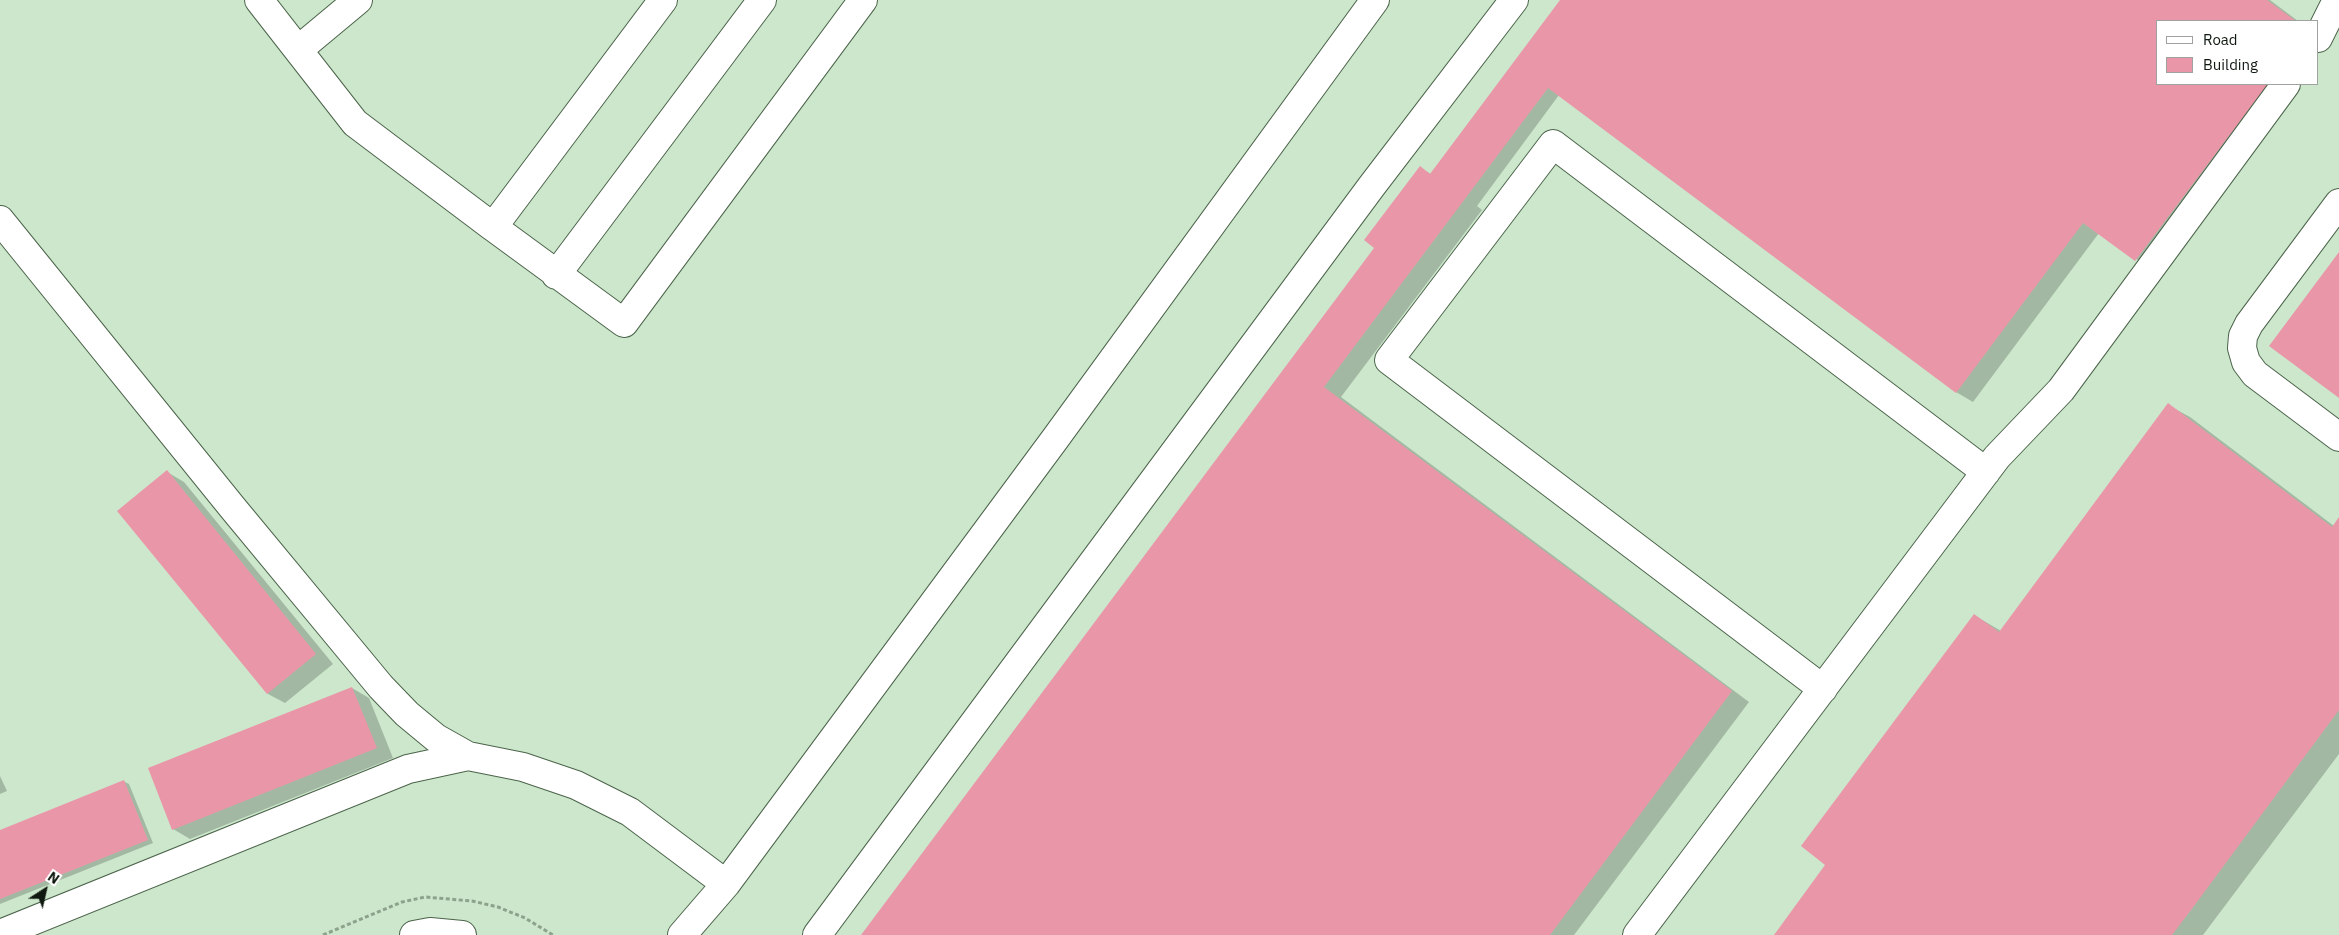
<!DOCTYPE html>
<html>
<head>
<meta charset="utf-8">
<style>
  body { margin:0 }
  #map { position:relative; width:2339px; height:935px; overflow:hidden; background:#cce7cb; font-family:"IBM Plex Sans",sans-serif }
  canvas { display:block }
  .legend { position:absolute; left:2156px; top:20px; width:162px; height:65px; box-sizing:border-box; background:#fff; border:1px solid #9fa39f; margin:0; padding:6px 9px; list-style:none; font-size:15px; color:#0f190f }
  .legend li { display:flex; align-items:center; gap:10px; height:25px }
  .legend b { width:25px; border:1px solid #9fa39f }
  .north { position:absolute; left:20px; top:865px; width:50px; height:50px; -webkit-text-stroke:4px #fff; paint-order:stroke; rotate:35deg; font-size:14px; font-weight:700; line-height:20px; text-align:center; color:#0f190f }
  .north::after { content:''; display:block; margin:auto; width:18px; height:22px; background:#0f190f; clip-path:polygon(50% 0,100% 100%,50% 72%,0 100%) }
</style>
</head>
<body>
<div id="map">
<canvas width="2339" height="935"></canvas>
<ul class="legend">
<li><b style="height:6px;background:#fff"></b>Road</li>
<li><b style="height:14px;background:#ea96a9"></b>Building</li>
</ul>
<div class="north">N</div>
</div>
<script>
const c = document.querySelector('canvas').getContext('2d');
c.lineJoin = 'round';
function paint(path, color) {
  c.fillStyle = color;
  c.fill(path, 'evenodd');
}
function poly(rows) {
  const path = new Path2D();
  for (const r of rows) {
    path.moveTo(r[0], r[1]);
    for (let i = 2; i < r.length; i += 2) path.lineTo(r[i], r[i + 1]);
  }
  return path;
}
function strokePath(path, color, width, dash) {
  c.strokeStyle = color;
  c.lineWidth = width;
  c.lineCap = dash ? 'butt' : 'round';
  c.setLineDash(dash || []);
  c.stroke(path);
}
paint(poly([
  [1561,0,2270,0,2298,21,2158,21,2158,84,2292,84,2152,270,2099,233,1973,402,1956,392,1559,95,1477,206,1482,210,1341,397,1749,702,1574,935,862,935,1376,247,1420,168,1431,174],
  [2168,405,2190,417,2334,526,2339,519,2339,754,2203,935,1776,935,1827,865,1974,615,2001,631],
  [167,472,184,482,333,664,285,703,268,694],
  [352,688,369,698,393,758,190,839,173,829],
  [0,776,7,791,0,794],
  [123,781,129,784,153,843,0,904,0,831]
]), '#0003');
paint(poly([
  [1560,0,2267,0,2296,21,2158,21,2158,84,2268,84,2135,261,2083,223,1956,393,1548,88,1324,387,1732,691,1550,935,861,935,1374,248,1364,240,1420,166,1430,174],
  [2339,252,2339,398,2269,346],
  [2168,403,2332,527,2339,517,2339,710,2194,906,2172,935,1774,935,1825,865,1801,846,1974,614,1999,632],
  [167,470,316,654,267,694,117,511],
  [352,687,377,748,172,830,148,768],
  [124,780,148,840,0,899,0,830]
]), '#ea96a9');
const minor = poly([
  [259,0,298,50,358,0],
  [663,0,493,227,624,323,863,0],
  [2318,38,2337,0],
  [298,50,355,123,493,227],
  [2339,203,2249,324,2243,336,2242,348,2246,362,2255,374,2339,437],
  [0,220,232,507,381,687,407,714,436,738,468,756,523,767,576,785,630,812,726,884],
  [556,275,762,0],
  [1823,689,1389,360,1553,144,1986,472],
  [0,934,408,769,468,756],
  [414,935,430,932,462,935],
  [682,935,726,884,1055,439,1375,0],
  [817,935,1371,187,1514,0],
  [1637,935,1997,457,2061,390,2286,84]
]);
strokePath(minor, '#4c644b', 30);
strokePath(poly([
  [323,935,402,902,425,897,472,901,498,907,525,918,553,935]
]), '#8da28c', 3, [4, 2.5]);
strokePath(minor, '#fff', 28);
</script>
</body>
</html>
